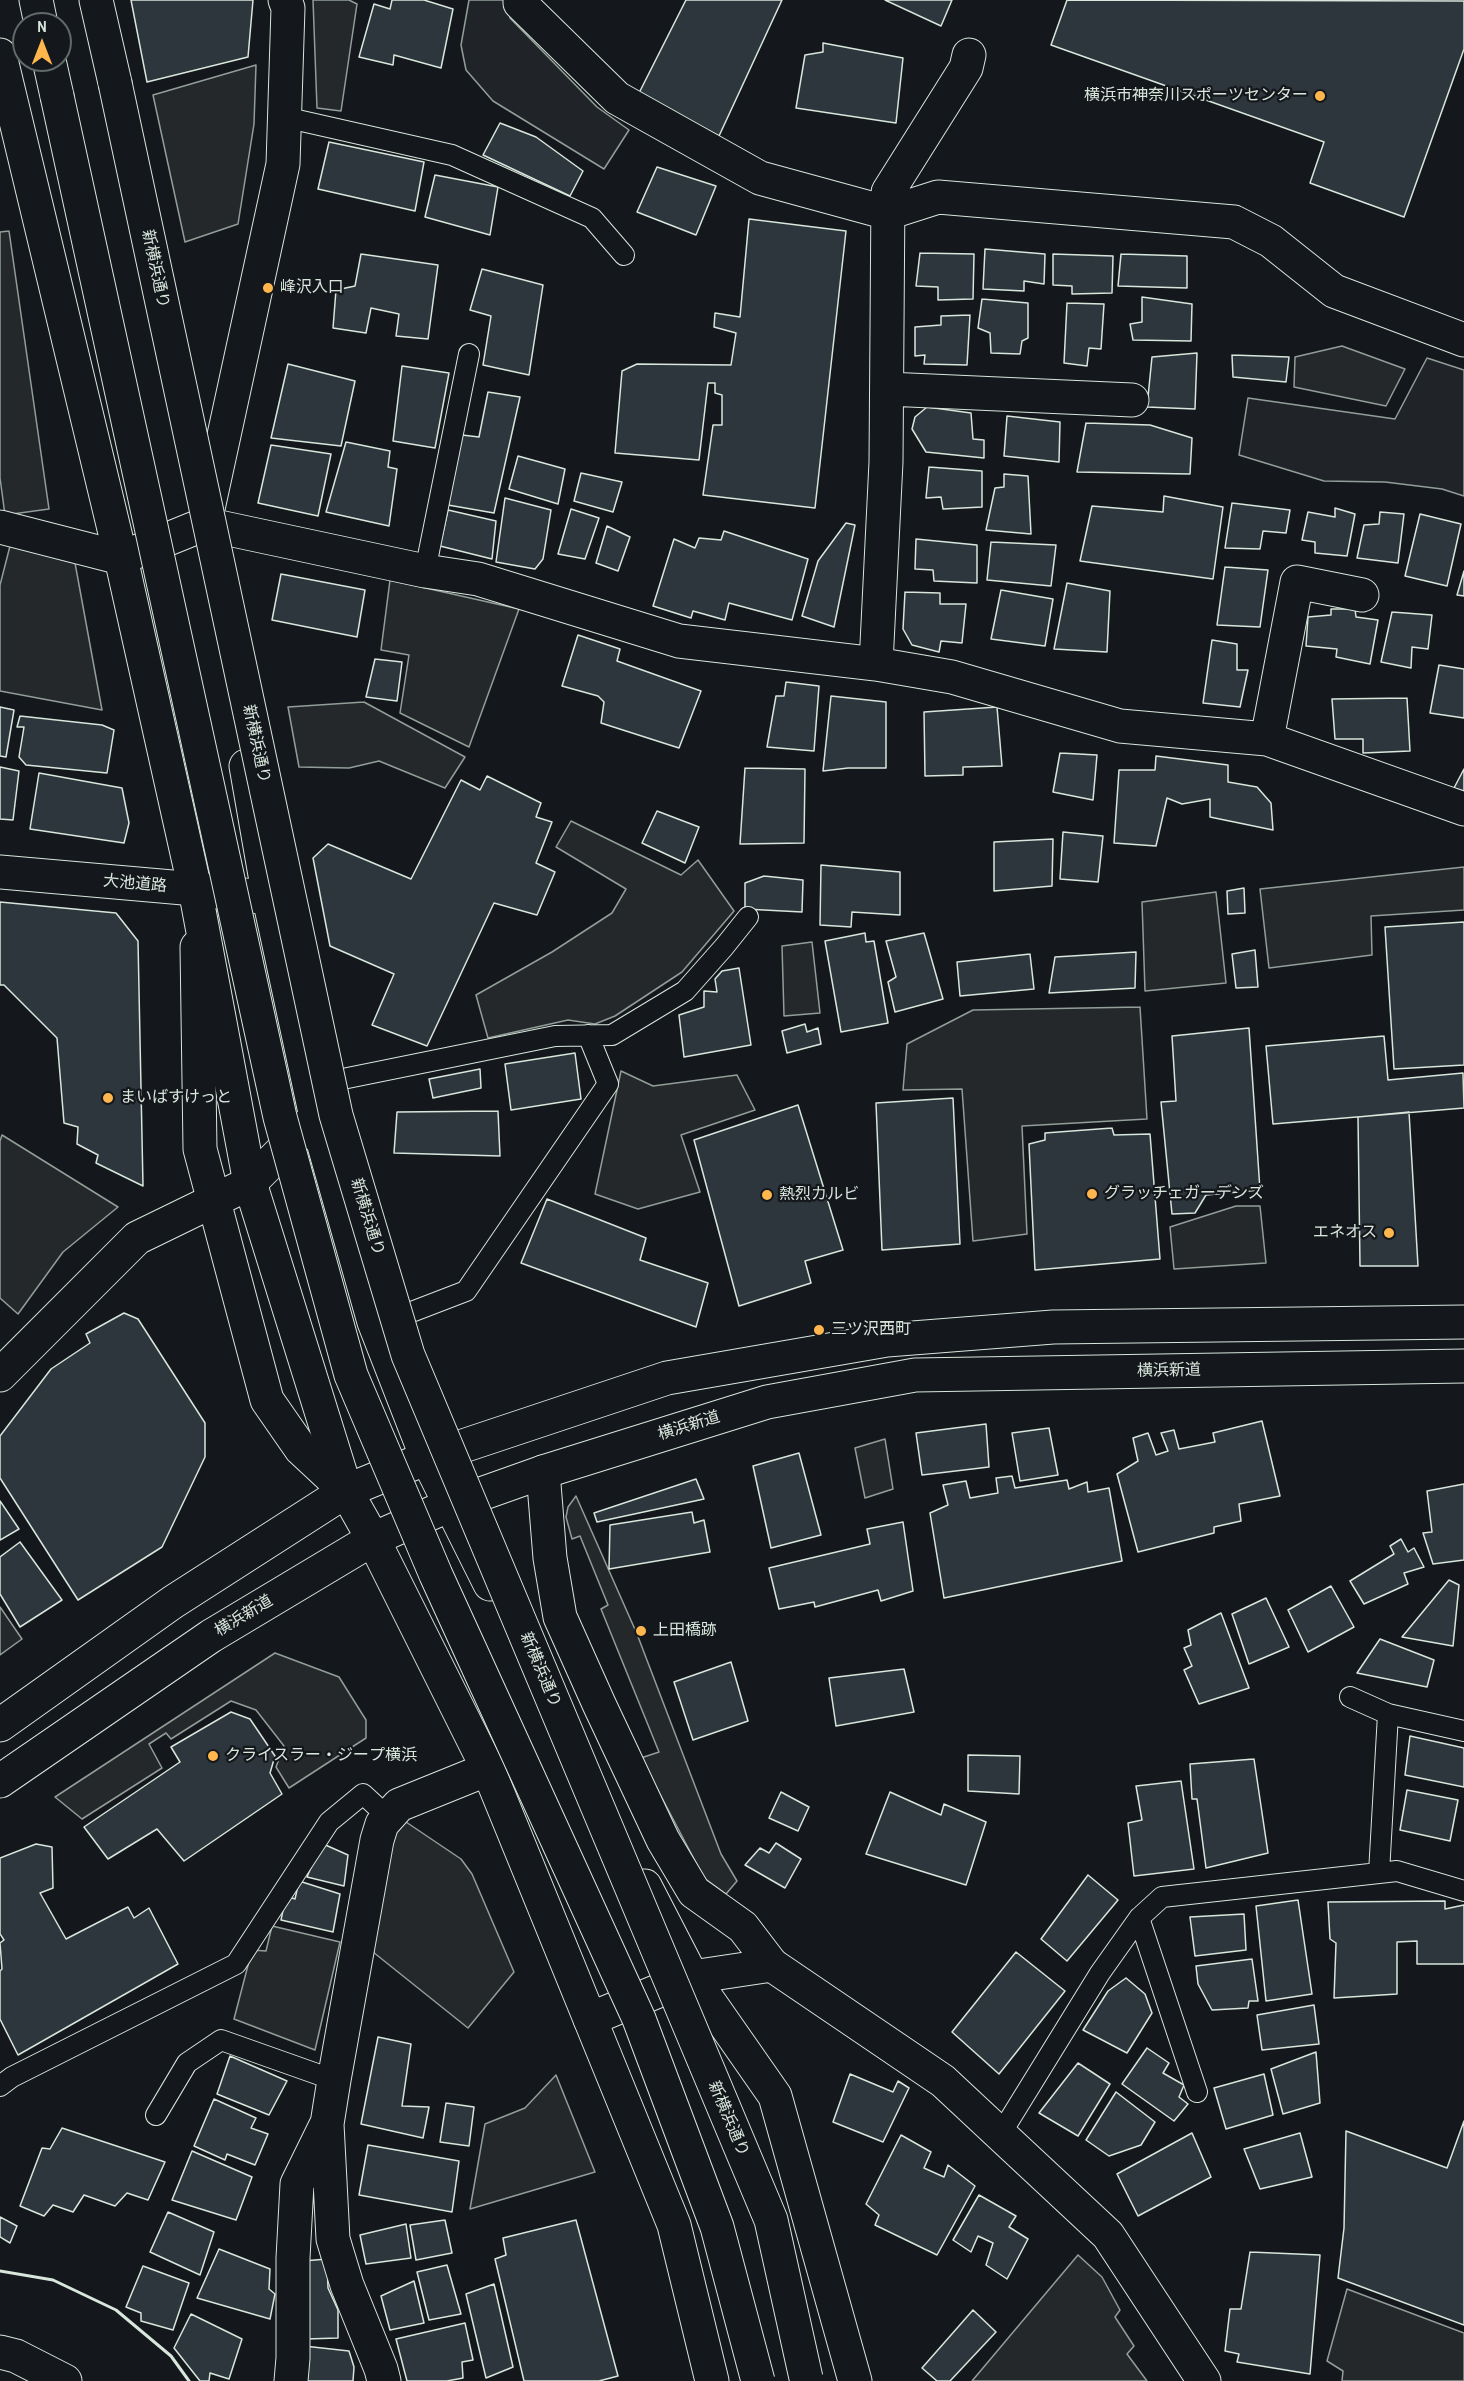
<!DOCTYPE html>
<html>
<head>
<meta charset="utf-8">
<style>
  body { margin:0 }
  #map { position:relative; width:1464px; height:2381px; overflow:hidden; background:#14181c; font-family:"Archivo Narrow",sans-serif }
  canvas { display:block }
  .north { position:absolute; left:12px; top:12px; width:60px; height:60px; box-sizing:border-box; background:#14181c; border:2px solid #626a69; border-radius:50%; rotate:0deg; font-size:16px; font-weight:700; line-height:24px; text-align:center; color:#d8e6dc }
  .north::after { content:''; display:block; margin:auto; width:21px; height:27px; background:#ffb74d; clip-path:polygon(50% 0,100% 100%,50% 72%,0 100%) }
</style>
</head>
<body>
<div id="map">
<canvas width="1464" height="2381"></canvas>
<div class="north">N</div>
</div>
<script>
const c = document.querySelector('canvas').getContext('2d');
c.lineJoin = 'round';
function paint(path, color) {
  c.fillStyle = color;
  c.fill(path, 'evenodd');
}
function poly(rows) {
  const path = new Path2D();
  for (const r of rows) {
    path.moveTo(r[0], r[1]);
    for (let i = 2; i < r.length; i += 2) path.lineTo(r[i], r[i + 1]);
  }
  return path;
}
function strokePath(path, color, width, dash) {
  c.strokeStyle = color;
  c.lineWidth = width;
  c.lineCap = dash ? 'butt' : 'round';
  c.setLineDash(dash || []);
  c.stroke(path);
}
function drawText(font, color, halo, rows, align = 'center') {
  c.font = font + ' "Archivo Narrow","Noto Sans JP",sans-serif';
  c.lineWidth = 4.5;
  c.setLineDash([]);
  c.textBaseline = 'middle';
  c.strokeStyle = halo;
  c.fillStyle = color;
  for (const [text, x, y, turn = 0] of rows) {
    c.save();
    c.translate(x, y);
    c.rotate((+turn || 0) * Math.PI / 180);
    c.textAlign = isNaN(turn) ? turn : align;
    if (halo) c.strokeText(text, 0, 0);
    c.fillText(text, 0, 0);
    c.restore();
  }
}
const green = poly([
  [469,0,509,0,510,18,597,107,629,130,604,169,493,101,466,70,461,45,469,0],
  [1427,358,1464,370,1464,496,1442,489,1385,482,1324,481,1239,455,1248,398,1395,419,1427,358]
]);
paint(green, '#202428');
strokePath(green, '#939e99', 1.5);
const parking = poly([
  [313,0,349,0,357,4,341,111,317,108,313,0],
  [256,65,254,124,238,224,185,242,153,95,256,65],
  [9,231,49,509,5,515,0,478,0,232,9,231],
  [1342,346,1405,369,1386,406,1294,387,1295,357,1342,346],
  [10,546,75,563,102,710,0,691,0,585,10,546],
  [390,580,519,609,469,747,400,713,409,655,381,650,390,580],
  [364,702,465,757,445,788,379,761,349,768,299,767,288,707,364,702],
  [571,821,681,875,698,860,734,911,682,972,615,1016,595,1024,568,1020,488,1038,476,995,552,952,612,913,626,889,556,847,571,821],
  [1464,867,1464,910,1371,916,1372,955,1269,968,1260,889,1464,867],
  [1216,892,1226,983,1145,991,1142,902,1216,892],
  [812,942,820,1013,784,1016,782,946,812,942],
  [1140,1007,1147,1119,1022,1126,1027,1234,973,1241,962,1089,903,1090,907,1044,973,1010,1140,1007],
  [621,1071,653,1086,737,1075,755,1110,681,1135,700,1192,638,1209,595,1194,621,1071],
  [2,1135,118,1207,63,1252,18,1314,0,1298,0,1141,2,1135],
  [1236,1206,1260,1206,1266,1263,1174,1269,1170,1227,1236,1206],
  [885,1439,893,1489,865,1498,855,1448,885,1439],
  [576,1496,637,1634,721,1854,737,1881,726,1894,704,1878,641,1758,659,1752,601,1609,608,1605,580,1536,572,1539,566,1517,568,1507,576,1496],
  [0,1607,22,1639,0,1655,0,1607],
  [275,1653,339,1677,366,1720,366,1738,289,1788,276,1767,284,1746,256,1710,231,1701,171,1739,166,1733,149,1744,162,1768,82,1819,55,1797,275,1653],
  [406,1822,461,1859,472,1874,514,1972,468,2028,373,1952,390,1833,406,1822],
  [272,1926,340,1942,315,2050,234,2019,252,1950,266,1951,272,1926],
  [556,2075,595,2172,470,2209,485,2124,525,2108,556,2075],
  [1078,2255,1102,2277,1120,2310,1115,2317,1134,2346,1127,2354,1147,2381,972,2381,1078,2255],
  [1347,2289,1464,2333,1464,2381,1342,2381,1343,2371,1327,2361,1347,2289]
]);
paint(parking, '#24282b');
strokePath(parking, '#939e99', 1.5);
const building = poly([
  [131,0,253,0,248,57,147,82,131,0],
  [392,0,424,0,453,9,441,68,394,55,393,65,359,57,374,4,390,9,392,0],
  [686,0,782,0,719,136,638,95,686,0],
  [885,0,952,0,941,26,885,0],
  [1067,0,1464,1,1464,49,1404,217,1310,183,1324,142,1051,45,1067,0],
  [823,43,903,58,896,123,796,108,805,55,823,52,823,43],
  [500,123,536,137,583,171,570,196,483,155,500,123],
  [329,142,424,162,415,211,318,189,329,142],
  [657,167,716,186,696,235,637,212,657,167],
  [435,175,498,187,490,235,425,217,435,175],
  [749,219,846,231,815,508,703,495,713,425,722,425,722,395,715,393,715,383,708,383,699,460,615,453,622,371,637,364,731,365,736,333,714,327,715,313,740,317,749,219],
  [985,249,1045,254,1044,284,1024,281,1024,291,983,289,985,249],
  [920,253,974,254,973,299,938,300,938,287,916,286,920,253],
  [361,254,438,265,428,339,396,336,399,314,371,308,366,333,333,328,336,290,355,286,361,254],
  [1053,254,1113,256,1112,293,1072,294,1072,286,1053,285,1053,254],
  [1121,254,1187,256,1187,288,1118,286,1121,254],
  [482,269,543,285,529,375,483,365,491,316,470,310,482,269],
  [1142,297,1192,304,1191,341,1133,340,1130,324,1142,322,1142,297],
  [982,299,1028,303,1028,338,1022,341,1020,354,991,353,990,333,978,328,982,299],
  [1067,303,1104,304,1101,349,1089,348,1087,366,1064,363,1067,303],
  [970,315,967,365,924,364,925,355,915,356,915,327,941,325,941,316,970,315],
  [1197,353,1195,409,1147,407,1152,357,1197,353],
  [1232,355,1289,357,1286,382,1233,377,1232,355],
  [288,364,355,381,341,446,271,438,288,364],
  [402,366,449,373,435,448,393,441,402,366],
  [488,392,520,397,494,513,448,505,462,435,479,437,488,392],
  [927,407,971,413,973,439,984,440,984,458,926,452,912,429,915,417,927,407],
  [1007,416,1060,422,1059,462,1004,456,1007,416],
  [1086,423,1150,425,1192,438,1190,474,1077,472,1086,423],
  [346,442,390,451,388,467,397,469,389,526,326,512,346,442],
  [271,445,331,454,318,516,258,503,271,445],
  [518,456,565,469,558,504,509,489,518,456],
  [929,467,982,471,982,507,943,509,941,497,926,498,929,467],
  [581,473,622,482,613,512,574,501,581,473],
  [1004,474,1028,476,1031,534,986,530,995,488,1004,487,1004,474],
  [1164,496,1223,507,1213,579,1080,561,1092,506,1163,512,1164,496],
  [505,498,551,510,543,559,535,569,496,562,505,498],
  [1232,503,1290,510,1286,533,1263,531,1260,549,1225,548,1232,503],
  [1335,508,1355,514,1347,556,1315,553,1315,542,1302,540,1308,512,1335,517,1335,508],
  [571,509,599,518,585,559,558,554,571,509],
  [448,510,496,521,492,559,440,546,448,510],
  [1380,512,1404,514,1398,563,1357,558,1364,525,1379,524,1380,512],
  [1420,514,1461,524,1447,586,1405,576,1420,514],
  [846,523,855,525,834,627,802,616,818,561,846,523],
  [607,526,630,537,618,571,596,563,607,526],
  [724,531,808,559,792,620,729,603,725,620,693,611,691,618,653,606,674,539,695,548,699,538,721,540,724,531],
  [916,539,977,545,977,583,934,581,933,570,915,569,916,539],
  [991,542,1056,545,1051,586,987,580,991,542],
  [1225,567,1268,570,1260,627,1217,625,1225,567],
  [1464,571,1464,596,1457,595,1464,571],
  [281,574,365,590,357,637,272,620,281,574],
  [1067,583,1110,591,1107,652,1054,649,1067,583],
  [1001,590,1053,599,1045,646,991,639,1001,590],
  [905,592,940,593,940,604,966,604,962,643,941,641,939,652,912,645,903,629,905,592],
  [1331,609,1355,609,1356,617,1378,620,1370,664,1336,657,1337,649,1306,646,1308,617,1331,615,1331,609],
  [1392,612,1432,615,1428,649,1412,647,1411,668,1381,662,1392,612],
  [578,635,620,649,617,661,701,691,679,748,601,723,604,702,598,696,562,686,578,635],
  [1212,640,1237,644,1237,670,1248,670,1240,707,1203,703,1212,640],
  [375,659,402,662,397,701,366,697,375,659],
  [1439,665,1464,669,1464,718,1430,713,1439,665],
  [786,682,819,686,814,751,767,747,776,696,784,696,786,682],
  [831,696,886,702,886,768,848,768,823,771,831,696],
  [1407,698,1410,751,1363,753,1363,739,1335,739,1332,699,1407,698],
  [0,707,14,710,6,757,0,756,0,707],
  [997,707,1002,766,963,767,963,775,925,776,924,712,997,707],
  [20,716,102,725,114,730,107,773,26,765,19,757,24,727,17,727,20,716],
  [1060,753,1097,755,1093,800,1053,792,1060,753],
  [1156,756,1228,765,1228,782,1257,787,1271,803,1273,830,1210,817,1210,799,1182,804,1167,798,1156,846,1114,843,1119,770,1155,770,1156,756],
  [0,767,19,771,13,820,0,819,0,767],
  [745,768,805,769,804,843,740,844,745,768],
  [1464,769,1464,791,1454,788,1464,769],
  [39,773,122,788,129,823,124,843,30,829,39,773],
  [487,776,541,803,536,817,552,822,536,863,555,872,537,915,494,903,427,1046,372,1025,394,974,330,946,313,858,328,844,411,879,461,780,480,790,487,776],
  [657,811,699,827,685,863,642,843,657,811],
  [1063,832,1103,836,1098,882,1060,879,1063,832],
  [1053,839,1052,886,994,891,994,842,1053,839],
  [821,865,900,872,900,915,852,912,851,927,820,925,821,865],
  [764,876,803,880,802,912,745,909,745,883,764,876],
  [1244,888,1245,913,1228,914,1227,891,1244,888],
  [0,902,116,913,138,941,143,1186,96,1163,98,1155,77,1144,78,1127,64,1123,57,1038,4,985,0,985,0,902],
  [1464,922,1464,1065,1394,1069,1385,927,1464,922],
  [865,933,866,942,874,941,888,1023,841,1032,825,941,865,933],
  [924,933,943,999,895,1012,888,982,896,977,886,941,924,933],
  [1255,950,1258,987,1236,988,1232,954,1255,950],
  [1136,952,1135,988,1049,993,1055,957,1136,952],
  [1030,954,1034,989,960,996,957,962,1030,954],
  [739,968,751,1045,684,1057,679,1015,704,1007,704,991,717,992,715,979,722,971,739,968],
  [805,1024,807,1032,818,1028,821,1044,787,1053,782,1031,805,1024],
  [1249,1028,1260,1190,1206,1195,1195,1213,1172,1214,1161,1102,1176,1101,1172,1036,1249,1028],
  [1384,1036,1388,1080,1463,1073,1464,1108,1273,1124,1266,1046,1384,1036],
  [575,1053,581,1099,511,1110,505,1064,575,1053],
  [480,1069,481,1088,433,1098,429,1079,480,1069],
  [953,1098,960,1244,882,1250,876,1103,953,1098],
  [798,1105,843,1250,805,1261,811,1283,739,1306,694,1140,798,1105],
  [498,1111,500,1156,394,1153,397,1112,498,1111],
  [1409,1112,1418,1266,1360,1266,1358,1117,1409,1112],
  [1112,1128,1114,1135,1150,1134,1160,1259,1035,1270,1029,1144,1045,1140,1045,1133,1112,1128],
  [547,1199,646,1238,640,1260,708,1283,696,1327,521,1263,547,1199],
  [124,1313,138,1319,205,1423,205,1457,162,1547,78,1600,0,1478,0,1436,51,1369,90,1343,86,1334,124,1313],
  [1262,1421,1280,1496,1239,1504,1241,1521,1214,1527,1214,1533,1138,1552,1117,1474,1138,1461,1133,1438,1148,1433,1156,1455,1168,1451,1161,1433,1174,1430,1179,1449,1215,1442,1213,1433,1262,1421],
  [986,1424,989,1467,922,1475,916,1433,986,1424],
  [1049,1428,1058,1475,1020,1481,1012,1433,1049,1428],
  [799,1453,821,1535,771,1548,753,1466,799,1453],
  [1012,1476,1015,1488,1067,1480,1069,1489,1087,1482,1088,1492,1109,1488,1122,1561,944,1598,930,1513,948,1505,943,1485,966,1481,970,1498,998,1493,996,1478,1012,1476],
  [696,1479,704,1499,597,1522,594,1513,696,1479],
  [1464,1484,1464,1560,1433,1564,1423,1533,1432,1532,1427,1491,1464,1484],
  [0,1501,19,1529,0,1540,0,1501],
  [692,1512,694,1523,704,1520,710,1552,609,1569,610,1525,692,1512],
  [903,1522,913,1591,881,1601,878,1590,815,1607,814,1602,779,1609,769,1568,870,1544,867,1529,903,1522],
  [1401,1539,1408,1552,1414,1548,1424,1567,1404,1573,1408,1584,1364,1604,1350,1581,1394,1554,1390,1546,1401,1539],
  [20,1542,62,1600,20,1627,0,1594,0,1557,20,1542],
  [1449,1580,1459,1585,1453,1646,1402,1637,1449,1580],
  [1331,1586,1354,1627,1308,1652,1288,1610,1331,1586],
  [1266,1598,1289,1647,1249,1664,1232,1614,1266,1598],
  [1221,1613,1249,1688,1199,1704,1184,1670,1192,1666,1184,1648,1191,1645,1188,1630,1221,1613],
  [1380,1639,1434,1660,1427,1687,1357,1673,1380,1639],
  [731,1662,748,1721,693,1740,674,1682,731,1662],
  [904,1669,914,1712,836,1726,829,1678,904,1669],
  [231,1712,250,1719,275,1756,270,1773,282,1794,184,1861,157,1829,108,1859,84,1827,180,1762,171,1747,231,1712],
  [1410,1736,1464,1748,1464,1787,1405,1775,1410,1736],
  [968,1755,1020,1756,1019,1794,968,1791,968,1755],
  [1254,1759,1268,1853,1206,1868,1197,1799,1192,1799,1190,1764,1254,1759],
  [1181,1781,1194,1869,1134,1876,1128,1823,1142,1820,1136,1786,1181,1781],
  [1407,1790,1458,1800,1450,1841,1400,1830,1407,1790],
  [781,1792,809,1807,798,1831,769,1818,781,1792],
  [890,1792,941,1815,944,1804,986,1822,966,1885,866,1854,890,1792],
  [321,1843,348,1855,344,1886,307,1877,321,1843],
  [776,1843,801,1859,785,1888,745,1865,760,1848,769,1853,776,1843],
  [36,1844,52,1847,53,1888,40,1893,66,1939,128,1907,134,1918,149,1908,178,1964,18,2055,0,2019,0,1971,2,1969,0,1943,4,1940,0,1934,0,1858,36,1844],
  [1088,1875,1118,1900,1067,1961,1041,1939,1088,1875],
  [299,1881,340,1894,333,1932,281,1920,286,1896,295,1899,299,1881],
  [1298,1900,1312,1994,1266,2001,1256,1906,1298,1900],
  [1445,1901,1445,1909,1464,1905,1464,1964,1417,1964,1417,1941,1397,1942,1397,1994,1334,1998,1336,1943,1330,1939,1328,1902,1445,1901],
  [1244,1914,1246,1950,1195,1956,1190,1917,1244,1914],
  [1016,1952,1065,1991,999,2074,952,2032,1016,1952],
  [1252,1959,1258,2001,1249,2001,1248,2008,1212,2010,1198,1984,1196,1966,1252,1959],
  [1126,1978,1145,1994,1152,2013,1127,2053,1083,2030,1108,1991,1126,1978],
  [1314,2005,1319,2044,1262,2050,1257,2015,1314,2005],
  [378,2037,411,2044,402,2106,429,2107,423,2138,361,2124,378,2037],
  [1147,2048,1169,2063,1163,2073,1184,2085,1179,2097,1188,2104,1174,2121,1122,2084,1147,2048],
  [1316,2052,1320,2103,1283,2114,1271,2069,1316,2052],
  [230,2056,287,2081,269,2115,217,2094,230,2056],
  [1078,2063,1110,2084,1078,2136,1039,2113,1078,2063],
  [850,2074,893,2092,898,2081,909,2088,883,2142,833,2122,850,2074],
  [1264,2074,1273,2115,1226,2129,1214,2088,1264,2074],
  [1116,2092,1155,2122,1141,2145,1109,2156,1086,2140,1116,2092],
  [214,2099,256,2118,251,2128,268,2134,255,2165,227,2154,225,2160,194,2146,214,2099],
  [446,2103,474,2107,469,2146,440,2142,446,2103],
  [1464,2121,1464,2325,1338,2278,1344,2228,1346,2131,1447,2168,1464,2121],
  [62,2128,165,2162,148,2200,127,2193,115,2206,84,2195,73,2212,53,2205,44,2216,20,2206,42,2148,50,2149,62,2128],
  [1192,2133,1211,2177,1138,2216,1117,2174,1192,2133],
  [1300,2133,1312,2177,1260,2189,1244,2149,1300,2133],
  [901,2135,931,2152,924,2168,944,2177,948,2165,975,2186,937,2255,875,2225,879,2215,866,2204,901,2135],
  [368,2145,459,2161,452,2212,359,2195,368,2145],
  [192,2151,252,2177,236,2220,172,2200,192,2151],
  [979,2195,1016,2216,1009,2227,1028,2239,1007,2279,986,2265,993,2243,978,2236,971,2252,953,2240,979,2195],
  [168,2212,214,2232,200,2275,150,2252,168,2212],
  [0,2217,17,2226,10,2243,0,2237,0,2217],
  [445,2220,452,2253,416,2260,410,2225,445,2220],
  [576,2220,618,2376,599,2381,524,2381,495,2259,506,2255,503,2238,576,2220],
  [406,2224,411,2258,366,2264,360,2235,406,2224],
  [219,2249,270,2269,269,2289,275,2294,270,2319,197,2298,219,2249],
  [1250,2252,1320,2255,1310,2374,1237,2362,1239,2354,1225,2351,1230,2309,1241,2309,1250,2252],
  [327,2259,328,2288,338,2310,338,2338,306,2339,303,2261,327,2259],
  [447,2265,461,2314,429,2320,417,2272,447,2265],
  [143,2266,189,2283,173,2330,141,2321,141,2313,126,2307,143,2266],
  [414,2281,424,2323,390,2330,381,2296,414,2281],
  [494,2284,513,2367,486,2378,466,2294,494,2284],
  [973,2310,996,2332,950,2381,937,2381,922,2368,973,2310],
  [191,2314,242,2339,229,2379,210,2373,209,2381,200,2381,174,2348,191,2314],
  [465,2323,473,2360,462,2362,463,2378,447,2381,407,2381,396,2339,465,2323],
  [304,2346,349,2351,354,2367,353,2381,304,2381,304,2346]
]);
paint(building, '#2c363c');
strokePath(building, '#d8e6dc', 1.5);
const service = poly([
  [284,117,452,155,592,218,624,255],
  [425,571,469,354],
  [318,1084,555,1036,612,1035,685,991,724,947,748,917],
  [387,1319,414,1311,466,1291,608,1084,588,1035],
  [1350,1697,1388,1714,1464,1731],
  [1379,1873,1388,1714],
  [1139,1918,1197,2092],
  [0,2086,12,2077,236,1964,329,1822,363,1794,388,1817],
  [156,2115,187,2063,221,2040,334,2080],
  [1000,2135,1100,1973,1139,1918,1162,1897,1397,1871,1464,1891]
]);
const minor = poly([
  [520,0,520,3,617,98,760,178,888,213,938,197,1234,222,1271,241,1334,291,1464,340],
  [887,389,1132,400],
  [0,527,121,558,205,524,425,571,478,579,679,641,876,664,952,677,1120,726,1267,739,1464,809],
  [876,664,886,462,888,192,966,68,969,55],
  [1267,739,1297,582,1362,595],
  [197,947,200,1149,267,1400,301,1449,346,1491],
  [0,1375,137,1238,250,1183,316,1117],
  [543,1472,550,1558,560,1617,599,1704,663,1840,694,1892,743,1927,772,1965],
  [291,2381,293,2358,293,2258,297,2184,326,2125],
  [384,2381,381,2369,347,2285,333,2239,327,2124,334,2080,377,1840,382,1824,399,1805,488,1769]
]);
const tertiary = poly([
  [0,872,195,889,269,898],
  [590,2019,692,1977,772,1965,943,2081,1108,2235,1204,2381]
]);
const primary = poly([
  [36,0,41,24],
  [96,0,115,83],
  [0,55,121,558,195,889,250,1183,346,1491,373,1539,488,1769,674,2225,712,2381],
  [49,60,57,96],
  [206,518,283,164,288,8,285,0],
  [246,766,269,898,316,1117,374,1322,427,1458,490,1584],
  [645,1886,692,1977,775,2096,855,2381]
]);
const trunk = poly([
  [0,1725,173,1602,346,1491,427,1458,667,1378,887,1340,1053,1327,1464,1322],
  [0,1781,211,1636,373,1539,450,1505,543,1472,767,1402,915,1375,1464,1366]
]);
const motorway = poly([
  [0,2352,16,2356,65,2381]
]);
strokePath(service, '#d8e6dc', 22);
strokePath(minor, '#d8e6dc', 35);
strokePath(tertiary, '#d8e6dc', 35);
strokePath(primary, '#d8e6dc', 35);
strokePath(trunk, '#d8e6dc', 35);
strokePath(motorway, '#d8e6dc', 35);
strokePath(service, '#14181c', 20);
strokePath(minor, '#14181c', 33);
strokePath(tertiary, '#14181c', 33);
strokePath(primary, '#14181c', 33);
strokePath(trunk, '#14181c', 33);
strokePath(motorway, '#14181c', 33);
const primaryBridge = poly([
  [115,83,336,1115,408,1355,771,2220,806,2378],
  [57,96,280,1117,351,1375,436,1575,639,2019,717,2227,758,2381]
]);
strokePath(primaryBridge, '#d8e6dc', 35, []);
strokePath(primaryBridge, '#14181c', 33);
strokePath(poly([
  [0,2271,53,2280,116,2310,171,2356,189,2381]
]), '#d8e6dc', 3);
for (const [x, y, r, color] of [
  [1320,96,6,"#ffb74d"],
  [268,288,6,"#ffb74d"],
  [108,1098,6,"#ffb74d"],
  [1092,1194,6,"#ffb74d"],
  [767,1195,6,"#ffb74d"],
  [1389,1233,6,"#ffb74d"],
  [819,1330,6,"#ffb74d"],
  [641,1631,6,"#ffb74d"],
  [213,1756,6,"#ffb74d"]
]) {
  const dot = new Path2D();
  dot.arc(x, y, r, 0, 2 * Math.PI);
  c.fillStyle = color;
  c.fill(dot);
  strokePath(dot, '#14181c', 2);
}
drawText('16px', '#d8e6dc', '#14181c', [
  ["横浜市神奈川スポーツセンター",1308,96,"right"],
  ["峰沢入口",280,288],
  ["まいばすけっと",120,1098],
  ["グラッチェガーデンズ",1104,1194],
  ["熱烈カルビ",779,1195],
  ["エネオス",1377,1233,"right"],
  ["三ツ沢西町",831,1330],
  ["上田橋跡",653,1631],
  ["クライスラー・ジープ横浜",225,1756]
], 'left');
drawText('16px', '#d8e6dc', '#14181c', [
  ["新横浜通り",155,269,78],
  ["新横浜通り",256,744,78],
  ["大池道路",135,884,5],
  ["新横浜通り",367,1217,73],
  ["横浜新道",1169,1371,-1],
  ["横浜新道",689,1426,-17],
  ["横浜新道",244,1616,-31],
  ["新横浜通り",540,1670,67],
  ["新横浜通り",728,2119,67]
]);
</script>
</body>
</html>
